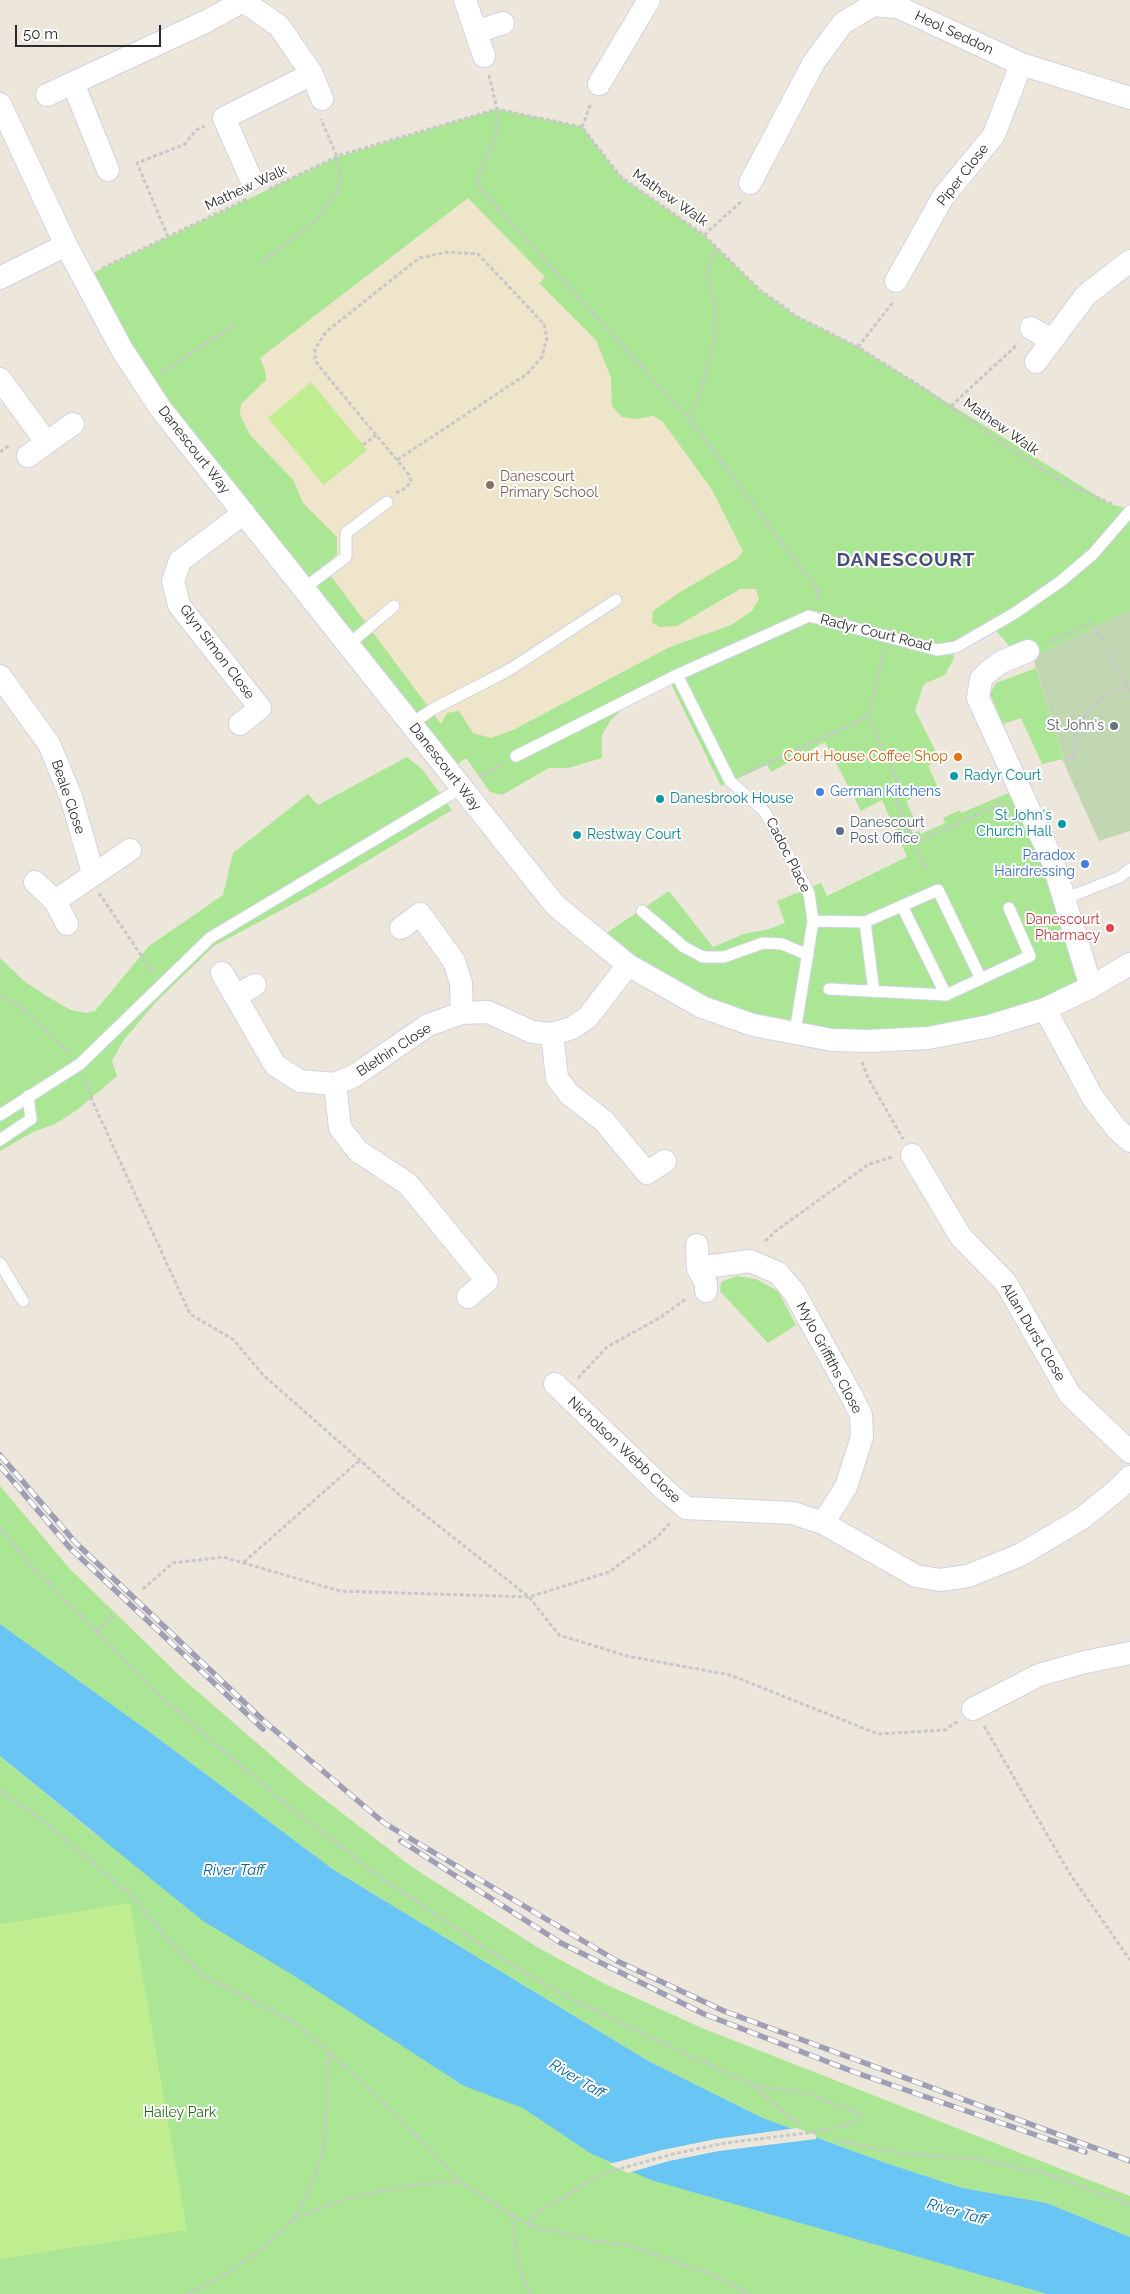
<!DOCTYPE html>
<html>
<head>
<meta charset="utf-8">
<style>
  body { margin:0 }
  #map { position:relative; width:1130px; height:2294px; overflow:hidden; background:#ede6db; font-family:Raleway,sans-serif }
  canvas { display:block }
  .scale { position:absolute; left:15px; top:25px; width:146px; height:22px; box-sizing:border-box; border:2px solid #2a2a2a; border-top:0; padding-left:6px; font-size:15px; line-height:18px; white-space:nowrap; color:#2a2a2a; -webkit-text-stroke:4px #fff; paint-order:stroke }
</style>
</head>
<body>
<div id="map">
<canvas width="1130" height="2294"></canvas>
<div class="scale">50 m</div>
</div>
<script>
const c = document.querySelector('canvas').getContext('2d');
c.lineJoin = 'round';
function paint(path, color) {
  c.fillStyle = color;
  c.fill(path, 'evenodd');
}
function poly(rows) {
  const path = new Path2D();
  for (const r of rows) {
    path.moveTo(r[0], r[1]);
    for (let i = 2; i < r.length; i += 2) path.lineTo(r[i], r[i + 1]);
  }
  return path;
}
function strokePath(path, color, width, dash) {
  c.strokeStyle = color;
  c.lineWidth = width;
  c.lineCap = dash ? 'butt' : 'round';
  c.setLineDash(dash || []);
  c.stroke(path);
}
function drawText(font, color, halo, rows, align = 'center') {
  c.font = font + ' Raleway,sans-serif';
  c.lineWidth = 4;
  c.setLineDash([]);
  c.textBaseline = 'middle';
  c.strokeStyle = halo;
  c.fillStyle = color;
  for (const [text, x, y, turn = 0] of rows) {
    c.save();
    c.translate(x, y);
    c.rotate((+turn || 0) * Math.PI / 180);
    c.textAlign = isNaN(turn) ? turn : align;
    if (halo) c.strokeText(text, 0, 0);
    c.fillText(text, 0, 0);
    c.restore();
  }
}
paint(poly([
  [468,198,628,360,803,604,465,758,202,403]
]), '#efe5ca');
paint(poly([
  [497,109,582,127,621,177,704,235,760,290,798,317,858,347,1110,504,1130,509,1130,610,1033,657,1023,645,1009,646,990,623,953,647,954,658,945,675,924,684,915,710,938,756,929,760,931,765,928,766,937,786,906,801,916,822,909,825,913,833,919,831,921,834,945,823,943,818,960,810,961,813,1018,789,1091,987,928,1038,753,1025,596,940,669,891,713,947,744,934,769,929,785,923,777,901,821,883,827,896,907,857,882,800,861,811,825,742,771,772,767,765,721,786,671,684,625,706,610,721,602,735,602,758,568,768,549,768,502,795,490,792,466,758,448,771,160,408,84,277,337,157],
  [468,198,545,277,539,283,596,340,611,378,612,406,622,417,635,419,653,416,663,422,712,490,743,551,737,559,680,592,653,611,652,622,659,627,677,626,740,589,756,589,759,599,752,611,731,625,670,647,515,729,491,738,473,733,459,711,447,713,441,724,325,568,337,554,337,537,303,503,293,480,250,435,240,415,241,404,266,380,265,370,260,358],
  [1036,668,1063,759,1042,764,1021,718,1003,724,990,694,996,683],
  [407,757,422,769,452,810,317,891,214,946,156,1002,123,1041,112,1061,117,1076,77,1110,55,1124,33,1132,0,1151,0,958,24,981,45,995,71,1010,86,1013,95,1011,149,946,223,895,233,853,308,794,318,805],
  [736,1276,756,1279,778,1291,796,1325,768,1343,720,1291,721,1282],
  [0,1486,70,1569,183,1679,302,1782,412,1867,537,1947,603,1983,702,2028,1130,2196,1130,2237,1047,2203,962,2188,886,2163,763,2118,650,2062,334,1870,143,1727,0,1624],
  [0,1756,94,1833,726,2201,1047,2294,0,2294]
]), '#abe695');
paint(poly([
  [1130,610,1130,831,1099,841,1066,768,1033,657]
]), '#c1d7b1');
paint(poly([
  [311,382,367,450,324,485,268,418],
  [130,1903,187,2230,0,2259,0,1924]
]), '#bfed90');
paint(poly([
  [0,1624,143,1727,334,1870,650,2062,763,2118,886,2163,962,2188,1047,2203,1130,2237,1130,2294,1047,2294,651,2180,590,2153,523,2108,464,2086,296,1977,203,1921,0,1756]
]), '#69c5f3');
paint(poly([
  [797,2128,816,2135,816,2139,719,2151,669,2161,628,2173,609,2164,662,2150,716,2139]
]), '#ede6db');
const service = poly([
  [303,589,346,557,346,533,387,502],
  [349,644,394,606],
  [677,675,730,781,765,812,809,893,813,921,795,1032],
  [411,724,433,709,509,670,616,600],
  [516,756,677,675,809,616,937,650,956,647,1015,613,1061,581,1093,554,1130,511],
  [1064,899,1120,877,1130,869],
  [902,906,946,995],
  [642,911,684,947,703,957,724,957,763,943,782,944,808,955],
  [813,921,865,922,938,890,981,979],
  [865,922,874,992],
  [829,989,946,995,1030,956,1009,908],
  [0,1115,80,1064,210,938,461,788],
  [0,1140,31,1119,28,1096],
  [0,1263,23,1301]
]);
const minor = poly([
  [465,0,484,56],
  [243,1,279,26,312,74,322,99],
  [476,32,503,23],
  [73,83,108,170],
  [599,84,649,0],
  [47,95,207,21,243,1],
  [0,104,66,245,121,348,160,408,555,905,628,965,702,1007,753,1025,832,1040,869,1041,928,1038,990,1026,1045,1009,1091,987,1130,964],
  [251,179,224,118,312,74],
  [750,183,814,62,843,23,873,5,898,7,1021,64,1130,98],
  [0,278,66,245],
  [896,281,943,197,994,135,1021,64],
  [1031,328,1051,340],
  [1036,362,1086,295,1130,261],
  [0,379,47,443],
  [28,456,73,424],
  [1028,651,1001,662,988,672,981,679,978,698,1053,862,1091,987],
  [0,676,49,744,71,797,93,873],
  [240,724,260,708,179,605,173,581,180,561,244,513],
  [35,882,55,901,67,924],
  [55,901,130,850],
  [401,928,420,914,454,961,461,983,462,1013],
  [222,973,275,1065,300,1081,335,1084,354,1076,428,1025,462,1013,488,1012,532,1032,552,1034,572,1028,587,1018,628,965],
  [236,996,255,985],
  [1045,1009,1093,1098,1116,1128,1130,1141],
  [552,1034,557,1078,569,1094,604,1121,647,1173,665,1161],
  [335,1084,340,1128,358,1151,408,1184,487,1281,468,1297],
  [912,1155,961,1237,1006,1283,1070,1395,1130,1452],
  [697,1245,698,1268,706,1284,706,1291],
  [698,1268,750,1261,778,1273,794,1292,850,1393,861,1415,862,1437,846,1487,823,1523],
  [555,1384,664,1489,686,1508,793,1513,823,1523,916,1576,940,1580,968,1576,1020,1555,1081,1519,1117,1490,1130,1477],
  [973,1709,1039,1675,1085,1662,1130,1653]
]);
strokePath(service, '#d0d3e3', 13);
strokePath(minor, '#d0d3e3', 24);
strokePath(poly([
  [489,75,497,109,496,136,479,174,478,186,690,420,820,593,816,602],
  [582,127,591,103],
  [269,189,340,155,497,109,582,127,621,177,704,235,760,290,798,317,858,347,925,389,1019,455,1062,482,1115,505],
  [704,235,743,200],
  [168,237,137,163,185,144,196,130,205,126],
  [260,263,315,222,338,191,341,178,337,157,321,119],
  [102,268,247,199],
  [858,347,894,301],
  [161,373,236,324],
  [951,406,1018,344],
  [690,420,706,375,714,338,715,306,707,274,717,248],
  [363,445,376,435],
  [0,452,10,445],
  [396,493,406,488,411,481,409,475,397,460,376,435,318,365,315,359,315,349,326,332,419,258,447,252,478,254,544,324,547,338,542,357,527,374,397,460],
  [1047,643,1089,624,1093,624,1130,691],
  [885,650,868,717,902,792,895,797,927,871],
  [1063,761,1073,758,1075,738,1081,721,1090,709,1100,699,1128,686],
  [744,774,868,717],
  [479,777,504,763],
  [915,843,1005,802],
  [99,893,153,973],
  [0,996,21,1007,70,1054],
  [862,1062,868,1078,903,1139],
  [85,1078,92,1100,190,1314,234,1340,263,1375,402,1497,529,1597,559,1635,627,1656,730,1675,878,1734,945,1730,958,1721],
  [765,1241,777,1230,869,1164,892,1157],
  [578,1378,607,1347,661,1317,687,1298],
  [0,1528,26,1560,159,1695,280,1799,381,1878,493,1953,571,1999,752,2085,792,2119,803,2124],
  [244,1562,360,1460],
  [143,1589,173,1563,223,1557,340,1591,529,1597,609,1572,657,1537,671,1522],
  [96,1631,115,1613],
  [984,1726,1070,1874,1130,1960],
  [0,1791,43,1821,132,1896,175,1947,204,1976,291,2020,329,2052,378,2097,461,2182,528,2225,589,2240,630,2246,711,2274,751,2294],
  [836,2140,901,2153,984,2160,1050,2175,1130,2205],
  [511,2214,519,2267,530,2294],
  [293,2220,339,2201,369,2194,416,2184,460,2182],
  [528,2225,534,2215,604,2173,673,2154,725,2143,815,2132,856,2123,860,2114,810,2094,753,2085],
  [188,2294,229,2272,264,2247,293,2220,307,2195,324,2150,329,2052]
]), '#c8c8c8', 3, [4, 2.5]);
strokePath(service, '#fff', 11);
strokePath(minor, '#fff', 22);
const rail = poly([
  [0,1455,76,1543,264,1721,384,1823,617,1961,724,2011,1130,2161],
  [0,1466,69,1547,263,1729],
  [401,1841,561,1943,704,2014,854,2072,1085,2152]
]);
strokePath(rail, '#9e9fb5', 5.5);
strokePath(rail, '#fff', 4, [11]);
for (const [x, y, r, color] of [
  [490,485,5,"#8d6e63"],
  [1114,726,5,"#6b7280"],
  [958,757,5,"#e8710a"],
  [954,776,5,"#0f9aa8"],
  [820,792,5,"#3f7fe0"],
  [660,799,5,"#0f9aa8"],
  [1062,824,5,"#0f9aa8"],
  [840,831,5,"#5c6f8a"],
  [577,835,5,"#0f9aa8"],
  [1085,864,5,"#3f7fe0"],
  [1110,928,5,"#e0444e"]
]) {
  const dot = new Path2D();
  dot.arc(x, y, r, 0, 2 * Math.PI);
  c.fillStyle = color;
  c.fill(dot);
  strokePath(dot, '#fff', 2);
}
drawText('14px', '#2a2a2a', '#fff', [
  ["Heol Seddon",954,33,25],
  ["Piper Close",963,175,-52],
  ["Mathew Walk",246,188,-25],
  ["Mathew Walk",670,198,35],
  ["Mathew Walk",1001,427,35],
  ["Danescourt Way",194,450,52],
  ["Radyr Court Road",876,633,14],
  ["Glyn Simon Close",217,652,53],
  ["Danescourt Way",445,767,52],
  ["Beale Close",68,797,71],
  ["Cadoc Place",788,855,63],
  ["Blethin Close",394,1050,-33],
  ["Allan Durst Close",1033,1332,59],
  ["Mylo Griffiths Close",829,1358,62],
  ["Nicholson Webb Close",624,1450,43]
]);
drawText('14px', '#785e54', '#fff', [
  ["Danescourt",500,477],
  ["Primary School",500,493]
], 'left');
drawText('14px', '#5b616d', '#fff', [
  ["St John's",1104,726]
], 'right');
drawText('14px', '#c56008', '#fff', [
  ["Court House Coffee Shop",948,757]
], 'right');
drawText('14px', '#0d838f', '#fff', [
  ["Radyr Court",964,776],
  ["Danesbrook House",670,799],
  ["St John's",1052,816,"right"],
  ["Church Hall",1052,832,"right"],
  ["Restway Court",587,835]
], 'left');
drawText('14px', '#366cbe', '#fff', [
  ["German Kitchens",830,792],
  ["Paradox",1075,856,"right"],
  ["Hairdressing",1075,872,"right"]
], 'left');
drawText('14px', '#4e5e75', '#fff', [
  ["Danescourt",850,823],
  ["Post Office",850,839]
], 'left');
drawText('14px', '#be3a42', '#fff', [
  ["Danescourt",1100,920],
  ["Pharmacy",1100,936]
], 'right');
drawText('14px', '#226a17', '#fff', [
  ["Hailey Park",180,2113]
]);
drawText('italic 15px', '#0861a0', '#fff', [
  ["River Taff",234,1870],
  ["River Taff",577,2079,31],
  ["River Taff",957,2212,16]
]);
c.letterSpacing = '1px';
drawText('bold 19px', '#484e7c', '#fff', [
  ["DANESCOURT",906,560]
]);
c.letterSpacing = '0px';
</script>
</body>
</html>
